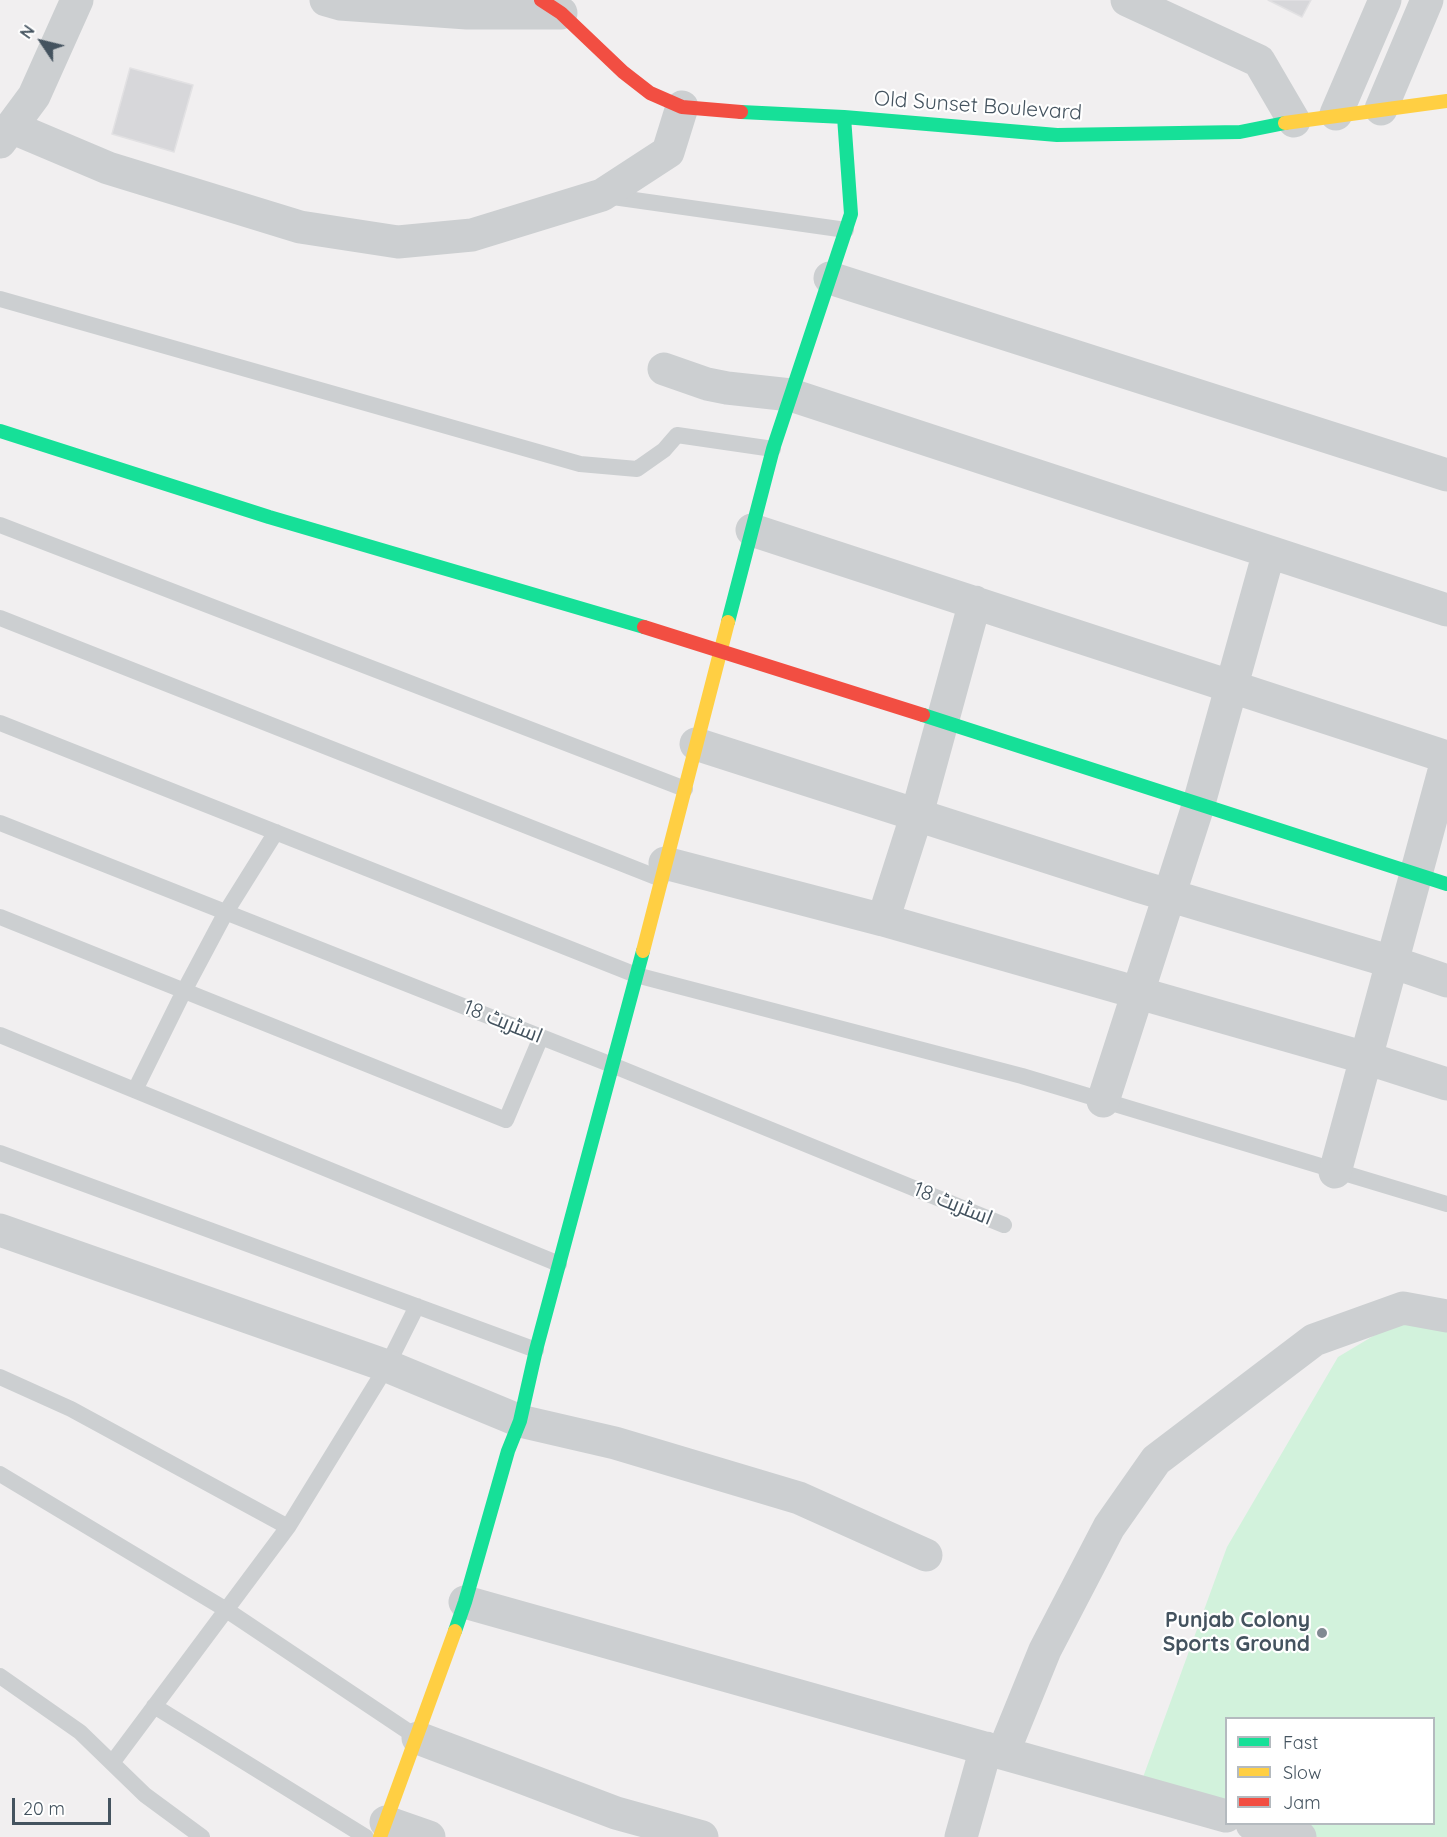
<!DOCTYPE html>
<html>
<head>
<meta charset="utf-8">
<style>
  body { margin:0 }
  #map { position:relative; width:1447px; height:1837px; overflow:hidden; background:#f1eff0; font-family:Quicksand,sans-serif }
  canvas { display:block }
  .legend { position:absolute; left:1225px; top:1717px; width:210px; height:108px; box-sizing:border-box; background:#fff; border:2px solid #b4babf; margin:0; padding:8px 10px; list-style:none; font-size:18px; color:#44535f }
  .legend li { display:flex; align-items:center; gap:12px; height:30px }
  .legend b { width:30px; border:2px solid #b4babf }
  .north { position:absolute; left:12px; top:12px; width:60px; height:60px; -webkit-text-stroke:4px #fff; paint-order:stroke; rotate:305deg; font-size:16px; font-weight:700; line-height:24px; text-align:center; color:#44535f }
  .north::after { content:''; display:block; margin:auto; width:21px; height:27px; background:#44535f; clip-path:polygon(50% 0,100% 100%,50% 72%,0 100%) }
  .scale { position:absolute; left:12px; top:1798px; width:99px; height:27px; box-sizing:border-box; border:3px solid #44535f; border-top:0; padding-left:8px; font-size:18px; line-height:21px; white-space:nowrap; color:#44535f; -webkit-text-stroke:4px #fff; paint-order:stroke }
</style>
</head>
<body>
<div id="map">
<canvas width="1447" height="1837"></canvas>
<ul class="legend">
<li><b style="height:8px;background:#16e098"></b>Fast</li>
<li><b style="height:8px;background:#ffcf43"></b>Slow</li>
<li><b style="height:8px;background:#f24e42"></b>Jam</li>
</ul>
<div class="north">N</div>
<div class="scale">20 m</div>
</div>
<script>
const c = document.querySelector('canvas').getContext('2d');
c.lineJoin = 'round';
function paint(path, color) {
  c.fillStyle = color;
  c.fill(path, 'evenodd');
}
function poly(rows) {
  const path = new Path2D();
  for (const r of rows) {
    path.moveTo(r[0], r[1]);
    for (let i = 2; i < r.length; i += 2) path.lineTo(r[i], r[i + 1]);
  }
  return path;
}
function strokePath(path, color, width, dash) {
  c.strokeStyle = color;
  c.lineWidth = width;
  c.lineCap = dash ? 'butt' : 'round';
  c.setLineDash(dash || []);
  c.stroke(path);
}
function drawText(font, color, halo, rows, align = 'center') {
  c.font = font + ' Quicksand,Cairo,sans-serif';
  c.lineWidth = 4.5;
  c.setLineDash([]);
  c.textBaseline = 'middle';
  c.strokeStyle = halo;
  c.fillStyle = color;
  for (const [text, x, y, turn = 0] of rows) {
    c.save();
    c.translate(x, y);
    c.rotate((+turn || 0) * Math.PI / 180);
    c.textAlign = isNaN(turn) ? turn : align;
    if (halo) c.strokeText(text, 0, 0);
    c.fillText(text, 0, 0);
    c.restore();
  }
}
paint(poly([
  [1395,1323,1447,1329,1447,1837,1309,1837,1259,1824,1434,1824,1434,1718,1226,1718,1226,1815,1138,1791,1227,1547,1338,1357]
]), '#d2f2dc');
const building = poly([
  [1268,0,1311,0,1302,17,1268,0],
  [130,68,193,85,174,152,112,134,130,68]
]);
paint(building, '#d7d7da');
strokePath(building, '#e2e1e3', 1.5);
strokePath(poly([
  [606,196,846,230],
  [0,299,580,464,637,469,664,450,677,435,773,449],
  [0,525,685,789],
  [0,618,661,879],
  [0,723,636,975,1022,1076,1447,1204],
  [0,823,612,1065,1004,1225],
  [0,917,506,1120,541,1037],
  [0,1035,559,1264],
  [135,1090,184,991,226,912,276,832],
  [0,1153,536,1350],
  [0,1377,71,1409,288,1527],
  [0,1474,225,1609,418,1738],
  [0,1676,80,1732,145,1795,202,1837],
  [154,1706,366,1837],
  [112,1763,288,1527,387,1366,417,1306]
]), '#cccfd1', 16);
strokePath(poly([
  [326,0,340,4,467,13,561,13],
  [1127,0,1259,61,1294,121],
  [1381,109,1427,0],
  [1336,114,1385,0],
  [11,127,108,168,300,227,398,242,472,235,602,195,668,152,682,107],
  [0,142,34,96,77,0],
  [830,278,1447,475],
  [664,369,707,384,727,388,791,395,1447,610],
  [752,530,1447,757],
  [696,744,1138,886,1392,962,1447,981],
  [665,863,883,920,1366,1058,1447,1084],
  [883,920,917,814,975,602],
  [1103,1101,1199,803,1269,552],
  [1335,1172,1447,760],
  [0,1230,387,1366,520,1421,615,1443,799,1498,926,1555],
  [465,1602,1226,1816],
  [418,1738,616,1813,702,1837],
  [1003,1753,1045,1650,1109,1527,1156,1460,1314,1340,1403,1308,1447,1316],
  [386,1822,429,1837],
  [1252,1824,1300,1837],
  [961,1837,986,1748]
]), '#cccfd1', 33);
strokePath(poly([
  [741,112,844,117,1057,135,1240,132,1285,123],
  [0,431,269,517,644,627],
  [728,622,773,449,851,214,844,117],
  [923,715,1447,884],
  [455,1631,465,1602,508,1451,520,1421,536,1350,643,951]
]), '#16e098', 14);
strokePath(poly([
  [1285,123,1447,101],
  [643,951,728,622],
  [380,1837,455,1631]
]), '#ffcf43', 14);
strokePath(poly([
  [541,0,561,13,623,72,650,93,682,107,741,112],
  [644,627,923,715]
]), '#f24e42', 14);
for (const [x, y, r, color] of [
  [1322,1633,6,"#818a92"]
]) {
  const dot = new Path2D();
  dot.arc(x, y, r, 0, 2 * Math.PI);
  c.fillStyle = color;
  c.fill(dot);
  strokePath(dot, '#fff', 2);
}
drawText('21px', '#44535f', '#fff', [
  ["Old Sunset Boulevard",978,106,4],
  ["اسٹریٹ 18",503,1022,22],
  ["اسٹریٹ 18",953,1204,22]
]);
drawText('bold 21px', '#44535f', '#fff', [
  ["Punjab Colony",1310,1621],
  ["Sports Ground",1310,1645]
], 'right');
</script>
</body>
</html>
